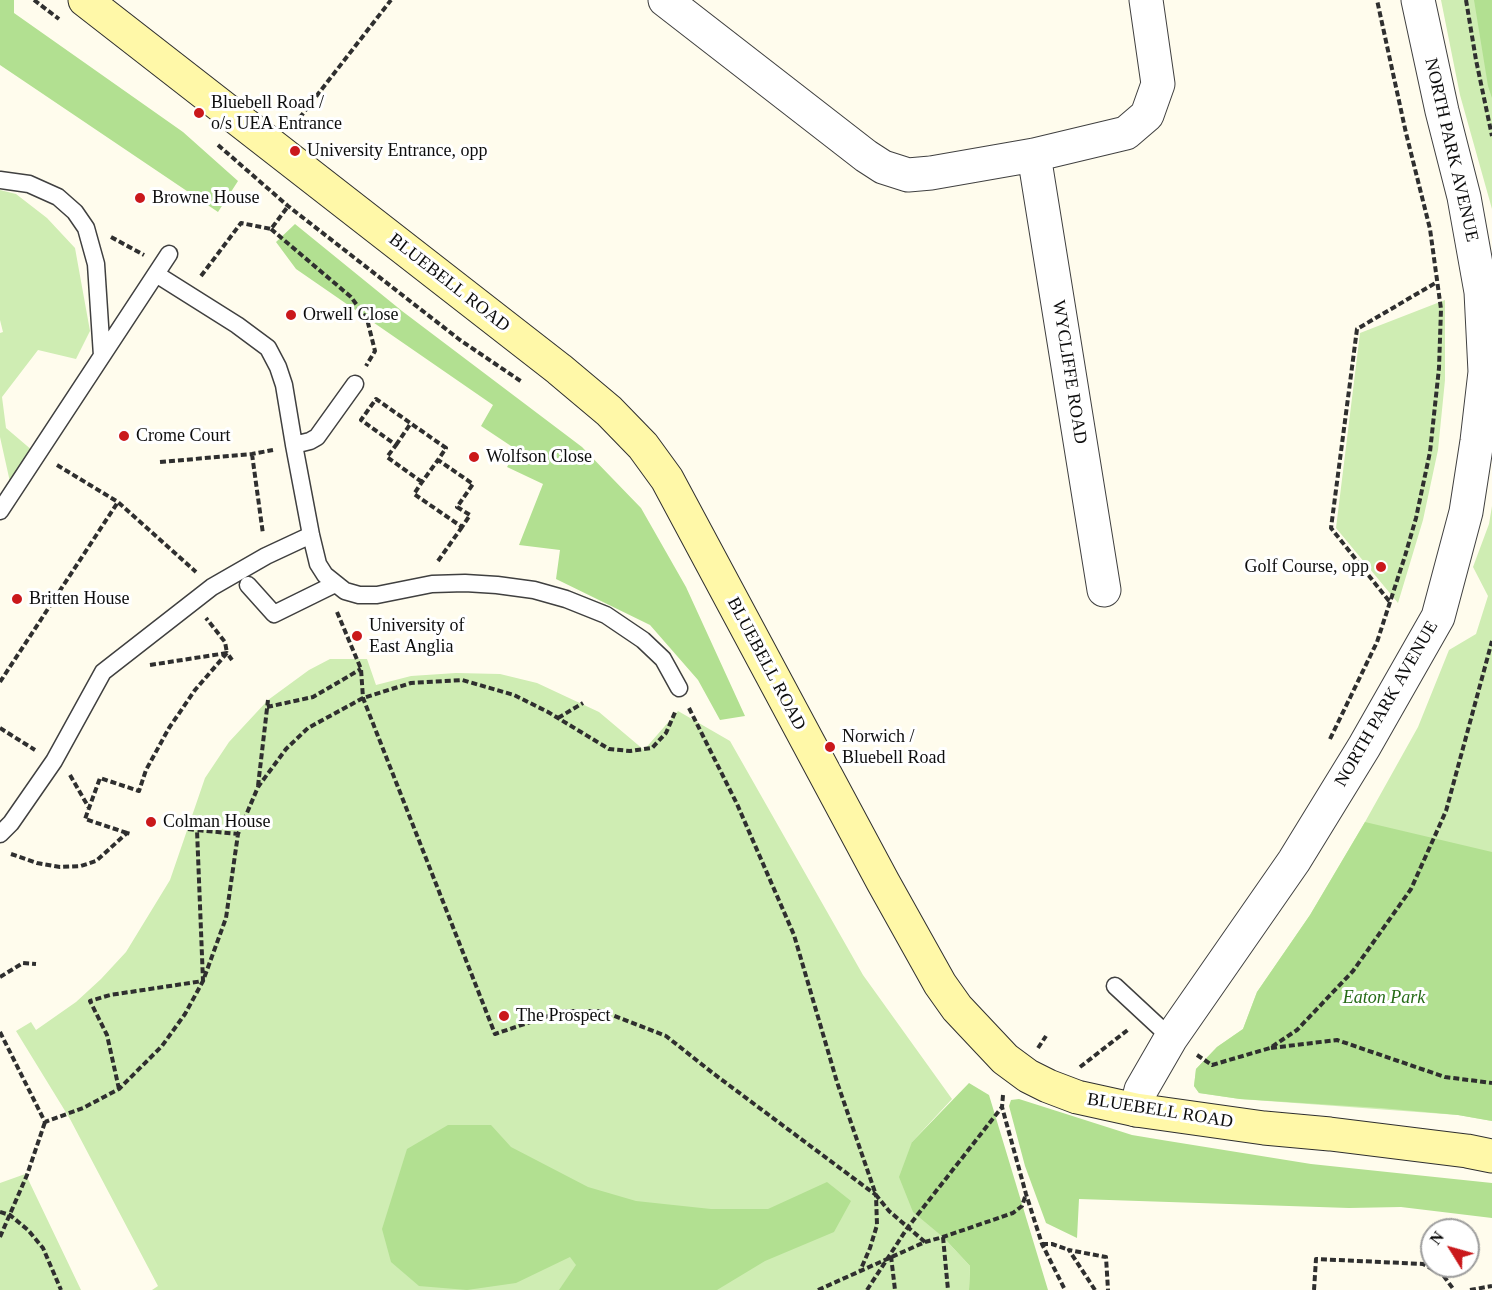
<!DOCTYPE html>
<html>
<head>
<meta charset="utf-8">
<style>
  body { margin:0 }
  #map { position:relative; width:1492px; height:1290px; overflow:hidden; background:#fffced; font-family:Georgia,serif }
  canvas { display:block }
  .north { position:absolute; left:1420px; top:1218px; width:60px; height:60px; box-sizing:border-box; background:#fff; border:2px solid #9e9e9e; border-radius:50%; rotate:307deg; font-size:16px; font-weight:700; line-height:24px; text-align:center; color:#0d0d0d }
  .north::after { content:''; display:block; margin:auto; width:21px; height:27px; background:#ca181b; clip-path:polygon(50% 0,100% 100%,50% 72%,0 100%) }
</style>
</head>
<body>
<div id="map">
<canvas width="1492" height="1290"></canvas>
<div class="north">N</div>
</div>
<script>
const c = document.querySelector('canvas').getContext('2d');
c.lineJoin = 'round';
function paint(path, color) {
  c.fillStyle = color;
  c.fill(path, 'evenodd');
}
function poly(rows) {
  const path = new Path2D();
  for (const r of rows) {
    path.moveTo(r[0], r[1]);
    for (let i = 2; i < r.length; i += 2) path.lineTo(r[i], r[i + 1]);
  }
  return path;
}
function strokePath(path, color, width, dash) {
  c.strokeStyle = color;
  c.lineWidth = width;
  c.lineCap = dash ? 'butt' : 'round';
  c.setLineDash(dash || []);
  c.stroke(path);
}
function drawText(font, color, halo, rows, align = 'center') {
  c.font = font + ' Georgia,serif';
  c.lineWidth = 6;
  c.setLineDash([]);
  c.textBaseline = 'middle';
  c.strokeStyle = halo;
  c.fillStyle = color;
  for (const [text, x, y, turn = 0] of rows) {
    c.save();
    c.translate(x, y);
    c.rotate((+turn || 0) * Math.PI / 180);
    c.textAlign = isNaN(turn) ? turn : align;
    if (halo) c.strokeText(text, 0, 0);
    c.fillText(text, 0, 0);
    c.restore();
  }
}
paint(poly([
  [1441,0,1492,0,1492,209,1460,95],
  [0,190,16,194,47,218,75,248,90,331,76,359,38,350,2,397,6,428,33,451,10,482,0,437,0,333,3,332,0,320],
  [1445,300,1445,380,1438,450,1423,520,1398,603,1336,528,1360,333],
  [1492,506,1492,1121,1458,1115,1240,1099,1199,1093,1194,1086,1196,1069,1217,1047,1243,1029,1257,992,1310,915,1365,822,1418,727,1449,650,1476,634,1488,596,1473,567,1489,524],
  [330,659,367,659,376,685,411,676,456,673,500,674,537,683,599,712,644,750,678,711,730,741,863,975,952,1099,912,1142,943,1237,970,1266,969,1290,152,1290,158,1286,70,1119,16,1031,31,1022,36,1030,76,1002,101,979,126,952,170,880,205,778,229,742,268,700,309,670],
  [28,1173,27,1177,81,1290,0,1290,0,1183]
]), '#cfedb3');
paint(poly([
  [0,0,14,0,14,13,183,132,238,181,218,212,0,65],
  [1474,0,1492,0,1492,98,1488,86],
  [295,224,402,311,582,447,641,508,686,587,745,716,720,720,698,680,650,625,556,579,560,550,519,545,543,484,507,467,517,450,481,426,493,405,296,269,276,242],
  [1365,822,1492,852,1492,1121,1458,1115,1381,1108,1240,1099,1199,1093,1194,1086,1196,1069,1217,1047,1243,1029,1257,992,1310,915],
  [969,1083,989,1095,1048,1290,969,1290,970,1266,943,1237,913,1212,899,1177,912,1142],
  [1019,1099,1132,1135,1162,1140,1311,1164,1492,1183,1492,1218,1401,1207,1349,1208,1079,1199,1077,1238,1046,1223,1025,1166,1009,1106,1011,1100],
  [448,1125,491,1125,511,1147,588,1187,636,1201,711,1209,768,1209,827,1182,851,1201,834,1232,765,1261,717,1290,559,1290,576,1265,570,1257,516,1283,467,1290,419,1286,391,1262,382,1229,407,1149]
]), '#b2e091');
const lane = poly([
  [0,180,29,184,58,197,75,212,86,228,96,264,102,356],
  [156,274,237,325,268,348,278,367,284,385,294,445],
  [355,384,317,437,310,441,294,445,311,535,318,564,325,575,345,591,359,595,377,595,432,584,465,583,497,585,534,590,566,599,606,615,643,640,663,659,679,688],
  [0,511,169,254],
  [248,585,274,614,335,584],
  [0,834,11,823,54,761,103,672,212,587,266,556,311,535],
  [1115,986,1171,1038]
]);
const street = poly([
  [665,0,866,156,883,167,908,175,931,173,1034,155,1126,133,1147,115,1158,84,1146,0],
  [1034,155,1104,590],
  [1136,1110,1141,1090,1171,1038,1294,861,1364,747,1438,617,1466,512,1477,441,1485,372,1481,292,1464,197,1442,111,1418,0]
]);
const secondary = poly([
  [85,0,559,369,609,411,643,446,667,479,883,882,940,984,957,1008,1005,1059,1028,1076,1048,1086,1077,1097,1136,1110,1264,1128,1330,1134,1467,1151,1492,1156]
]);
strokePath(lane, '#404040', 19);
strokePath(street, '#404040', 35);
strokePath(secondary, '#2f2f2f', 35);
strokePath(poly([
  [34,0,59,19],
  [1466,0,1476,60,1492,136],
  [294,125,391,0],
  [218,145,288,206,460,340,522,382],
  [271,229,351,297,367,319,375,351,366,366],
  [111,237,144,255],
  [201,276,241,223,271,229,289,205],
  [396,445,411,423],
  [252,454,263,534],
  [160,462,252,454,273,450],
  [57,465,118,502,196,572],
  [422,482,387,457,396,445,361,420,376,399,446,448,438,460,473,484,457,507,470,515,462,527,414,494,422,482,438,460],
  [438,561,462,527],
  [1389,601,1331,528,1357,329,1437,282],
  [337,612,361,669,363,698,495,1034,563,1011,602,1011,666,1036,714,1074,876,1195,877,1225,870,1248,860,1271],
  [150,665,227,653,232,660],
  [0,682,118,502],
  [267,707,313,697,361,669],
  [689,708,737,804,794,935,837,1082,876,1195,889,1211,925,1242],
  [558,718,583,703],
  [0,728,35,750],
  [1330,739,1377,642,1405,556,1416,518,1430,452,1439,368,1441,309,1430,229,1406,133,1377,0],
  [70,775,89,808],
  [258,786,268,700],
  [188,829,197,830],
  [127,833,85,819,100,778,139,791,146,770,169,728,195,690,227,653,225,642,206,618],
  [11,854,37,863,60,867,81,866,96,861,127,833,131,834],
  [0,977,23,963,36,964],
  [0,1032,45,1122,83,1108,119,1089,162,1046,185,1014,203,981,226,918,238,834,258,787,286,749,308,728,363,698,411,683,462,680,514,695,548,712,609,749,630,751,652,748,666,733,676,710],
  [1038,1048,1046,1036],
  [1271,1048,1337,1040,1445,1077,1492,1083],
  [1197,1055,1212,1065,1270,1048,1297,1030,1353,971,1411,889,1446,811,1492,641],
  [1080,1067,1129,1029],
  [119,1089,107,1035,90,1001,110,995,203,981,197,830,238,834],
  [1003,1095,1002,1107,1026,1194,1042,1244,1065,1290],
  [0,1212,10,1215,28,1230,43,1248,61,1290],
  [0,1237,27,1175,45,1122],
  [943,1237,948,1290],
  [1042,1244,1052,1244,1069,1250],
  [891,1256,895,1290],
  [818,1290,925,1242,943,1237,1013,1213,1022,1206,1026,1194],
  [867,1290,908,1227,1002,1107],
  [1095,1290,1069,1250,1106,1257,1108,1290],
  [1314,1290,1316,1259,1423,1264,1443,1275,1454,1290],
  [1470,1290,1492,1286]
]), '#2f2f2f', 4, [6, 3]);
strokePath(lane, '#fff', 16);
strokePath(street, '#fff', 33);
strokePath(secondary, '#fff8a8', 33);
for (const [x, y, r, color] of [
  [199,113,6,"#ca181b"],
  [295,151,6,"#ca181b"],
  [140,198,6,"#ca181b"],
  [291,315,6,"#ca181b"],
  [124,436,6,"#ca181b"],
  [474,457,6,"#ca181b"],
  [1381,567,6,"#ca181b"],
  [17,599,6,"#ca181b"],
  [357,636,6,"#ca181b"],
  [830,747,6,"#ca181b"],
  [151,822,6,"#ca181b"],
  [504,1016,6,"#ca181b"]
]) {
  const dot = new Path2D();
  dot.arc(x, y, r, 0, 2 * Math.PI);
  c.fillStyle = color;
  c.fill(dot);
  strokePath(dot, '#fff', 2);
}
drawText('18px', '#0d0d0d', '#fff', [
  ["Bluebell Road /",211,103],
  ["o/s UEA Entrance",211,124],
  ["University Entrance, opp",307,151],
  ["Browne House",152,198],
  ["Orwell Close",303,315],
  ["Crome Court",136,436],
  ["Wolfson Close",486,457],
  ["Golf Course, opp",1369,567,"right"],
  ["Britten House",29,599],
  ["University of",369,626],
  ["East Anglia",369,647],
  ["Norwich /",842,737],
  ["Bluebell Road",842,758],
  ["Colman House",163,822],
  ["The Prospect",516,1016]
], 'left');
drawText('18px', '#0d0d0d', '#fff', [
  ["NORTH PARK AVENUE",1451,150,77],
  ["BLUEBELL ROAD",449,283,38],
  ["WYCLIFFE ROAD",1069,372,81],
  ["BLUEBELL ROAD",766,664,62],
  ["NORTH PARK AVENUE",1387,704,-60],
  ["BLUEBELL ROAD",1160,1111,9]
]);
drawText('italic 18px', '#266b17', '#fff', [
  ["Eaton Park",1384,998]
]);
</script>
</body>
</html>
